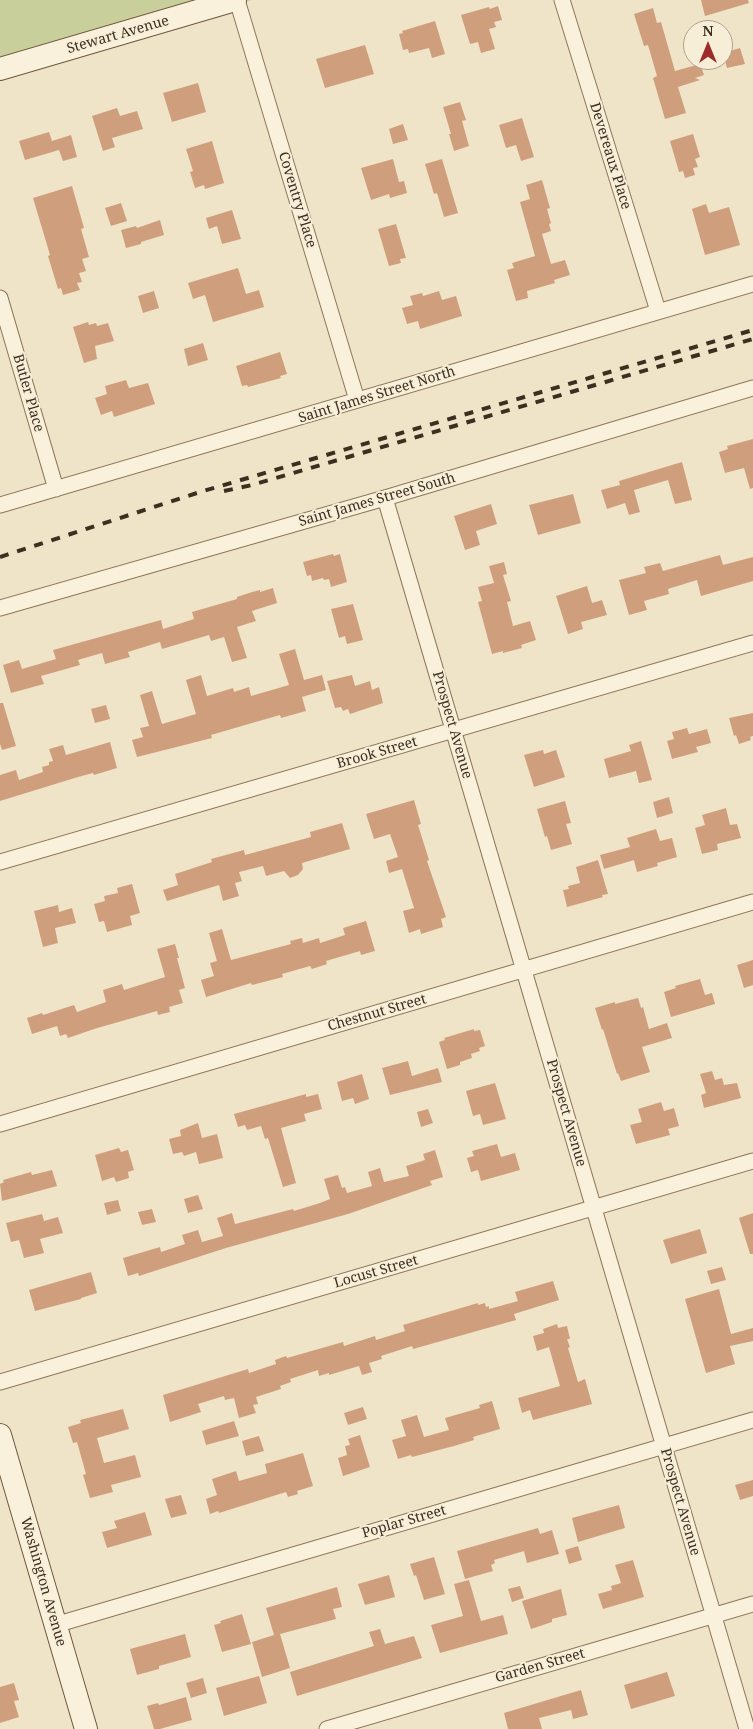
<!DOCTYPE html>
<html>
<head>
<meta charset="utf-8">
<style>
  body { margin:0 }
  #map { position:relative; width:753px; height:1729px; overflow:hidden; background:#f0e4c8; font-family:"Noto Serif",serif }
  canvas { display:block }
  .north { position:absolute; left:683px; top:20px; width:50px; height:50px; box-sizing:border-box; background:#f7eed8; border:1px solid #ada18e; border-radius:50%; rotate:0deg; font-size:14px; font-weight:700; line-height:20px; text-align:center; color:#3d2e20 }
  .north::after { content:''; display:block; margin:auto; width:18px; height:22px; background:#9e2a2b; clip-path:polygon(50% 0,100% 100%,50% 72%,0 100%) }
</style>
</head>
<body>
<div id="map">
<canvas width="753" height="1729"></canvas>
<div class="north">N</div>
</div>
<script>
const c = document.querySelector('canvas').getContext('2d');
c.lineJoin = 'round';
function paint(path, color) {
  c.fillStyle = color;
  c.fill(path, 'evenodd');
}
function poly(rows) {
  const path = new Path2D();
  for (const r of rows) {
    path.moveTo(r[0], r[1]);
    for (let i = 2; i < r.length; i += 2) path.lineTo(r[i], r[i + 1]);
  }
  return path;
}
function strokePath(path, color, width, dash) {
  c.strokeStyle = color;
  c.lineWidth = width;
  c.lineCap = dash ? 'butt' : 'round';
  c.setLineDash(dash || []);
  c.stroke(path);
}
function drawText(font, color, halo, rows, align = 'center') {
  c.font = font + ' "Noto Serif",serif';
  c.lineWidth = 4;
  c.setLineDash([]);
  c.textBaseline = 'middle';
  c.strokeStyle = halo;
  c.fillStyle = color;
  for (const [text, x, y, turn = 0] of rows) {
    c.save();
    c.translate(x, y);
    c.rotate((+turn || 0) * Math.PI / 180);
    c.textAlign = isNaN(turn) ? turn : align;
    if (halo) c.strokeText(text, 0, 0);
    c.fillText(text, 0, 0);
    c.restore();
  }
}
paint(poly([
  [0,0,252,0,0,74]
]), '#c9cf9b');
paint(poly([
  [701,0,748,0,749,3,705,16],
  [498,6,502,20,494,22,496,27,489,29,495,49,481,53,478,42,470,44,461,15,489,7,490,9],
  [653,8,657,23,661,22,675,71,700,64,704,75,695,78,700,80,678,87,686,113,665,119,653,78,657,76,648,45,644,46,634,14],
  [435,21,445,54,432,58,429,48,409,53,408,49,403,50,399,34,403,33,402,31],
  [365,45,374,74,325,88,316,59],
  [740,48,745,64,727,68,723,53],
  [198,83,206,112,172,122,163,93],
  [460,102,466,120,462,121,469,146,454,151,449,134,451,134,443,107],
  [117,108,120,116,137,111,143,129,112,138,115,147,103,151,92,116],
  [522,118,534,157,521,161,516,145,506,148,499,125],
  [403,124,408,140,393,144,389,129],
  [49,132,52,141,71,135,77,157,63,161,59,150,25,160,19,141],
  [693,134,700,157,695,159,698,167,693,168,695,175,685,178,683,171,679,172,670,141],
  [212,141,224,183,205,189,204,185,195,188,190,172,193,171,186,149],
  [393,159,399,182,404,181,407,193,390,198,389,194,371,200,361,168],
  [442,159,458,213,444,217,437,193,434,194,425,164],
  [542,180,550,208,547,209,551,223,549,224,551,231,542,234,551,264,565,260,570,275,554,280,555,283,527,291,528,298,516,301,507,270,514,268,512,263,535,256,520,202,530,199,526,185],
  [72,186,84,228,81,229,89,257,82,259,86,271,79,273,82,282,77,283,80,290,63,295,61,288,58,289,48,256,50,255,33,198],
  [121,203,127,221,111,226,105,208],
  [706,204,709,213,729,207,740,245,705,255,692,209],
  [232,210,241,239,222,244,217,226,209,229,206,218],
  [160,220,164,235,141,242,141,244,126,248,121,230,136,226,137,228],
  [396,224,406,258,400,259,401,263,389,266,378,229],
  [238,268,246,294,259,290,264,307,213,322,205,295,193,299,188,283],
  [154,291,159,308,143,313,138,296],
  [439,291,442,300,456,296,462,316,420,329,418,321,407,324,402,308,413,305,410,296,422,293,423,296],
  [88,322,89,325,96,323,97,326,108,323,114,341,95,346,97,359,84,363,73,327],
  [203,343,208,360,188,366,184,349],
  [280,352,287,374,280,376,281,378,248,387,247,385,242,386,236,366],
  [126,380,129,388,148,383,155,404,114,417,112,411,101,415,95,398,107,394,105,386],
  [753,439,753,488,750,489,744,468,725,473,719,452,728,449,727,446],
  [682,462,692,500,675,504,668,480,634,490,640,512,629,515,625,503,607,509,601,490,620,485,619,481],
  [573,494,581,523,538,535,529,505],
  [491,504,497,524,476,531,480,545,465,550,454,516],
  [333,554,334,556,340,554,347,582,331,587,329,579,324,580,323,578,312,581,311,575,307,576,303,562],
  [720,555,723,565,753,557,753,581,701,596,697,580,668,589,669,594,644,601,647,610,629,615,619,580,646,573,644,567,660,563,663,571],
  [504,562,507,574,503,575,511,601,507,602,513,626,530,621,536,640,521,645,522,648,503,653,503,651,492,654,478,602,482,601,478,587,494,583,489,566],
  [587,586,592,603,602,600,607,615,581,622,583,629,568,634,556,596],
  [273,588,277,603,252,611,256,621,237,627,247,658,232,662,224,637,211,641,209,635,162,649,160,642,128,652,130,657,105,664,102,653,78,660,80,665,41,676,44,684,11,693,3,665,19,660,22,669,56,659,53,650,161,620,163,629,194,619,192,612,237,599,237,597,252,592,260,590,260,592],
  [353,604,363,640,347,644,345,636,339,638,331,609],
  [295,649,304,680,322,675,326,690,302,697,306,711,281,718,280,715,259,721,211,735,212,738,137,757,132,740,143,737,140,728,149,726,140,695,152,691,162,724,196,714,186,680,201,675,207,696,233,688,234,692,249,687,251,696,289,685,279,654],
  [352,675,355,686,370,681,372,690,379,687,383,703,350,714,348,709,343,711,341,707,335,708,327,681],
  [0,703,3,703,16,746,2,750,0,744],
  [106,705,110,719,95,723,91,709],
  [753,713,753,736,750,737,751,740,739,744,736,735,734,736,729,718],
  [687,728,689,734,707,729,711,743,696,747,698,752,672,759,667,741,674,739,672,732],
  [641,741,652,780,639,783,636,771,609,778,604,759,631,751,629,745],
  [110,742,117,768,94,775,93,773,78,777,0,801,0,775,16,770,19,780,43,772,42,767,49,765,49,762,53,761,49,749,63,745,66,755],
  [543,750,544,754,556,750,565,777,534,787,524,755],
  [669,797,673,813,657,818,653,802],
  [414,800,421,824,418,825,429,860,427,861,446,917,441,919,443,927,421,934,420,929,409,933,403,911,414,908,402,869,389,873,386,861,398,857,390,834,374,839,366,814],
  [565,801,571,823,566,824,572,844,551,850,547,836,545,837,537,809],
  [726,808,730,825,737,824,741,838,717,844,718,850,702,854,695,828,705,825,702,815],
  [342,823,350,849,302,863,303,869,298,875,290,878,284,871,266,876,263,866,239,872,242,881,235,883,239,896,223,901,219,885,167,901,163,890,178,885,175,874,212,862,211,859,244,850,245,855,311,837,310,832],
  [656,829,660,841,672,838,677,857,657,863,658,866,637,872,634,860,604,869,600,855,630,847,627,838],
  [598,860,608,894,602,895,603,897,567,907,563,890,569,889,568,886,580,883,576,867],
  [132,884,140,913,130,916,132,925,107,932,104,921,99,922,94,904,105,901,104,896,118,893,117,888],
  [58,905,59,912,72,908,76,923,55,928,58,943,43,947,34,911],
  [366,921,375,951,361,955,360,951,326,961,327,964,312,969,310,966,282,974,283,977,252,985,251,983,206,997,201,980,214,976,210,963,217,961,209,933,222,929,231,960,291,944,290,941,302,938,303,943,319,938,320,943,345,935,343,928],
  [175,944,179,958,177,958,185,988,179,990,183,1003,169,1007,170,1012,158,1015,157,1011,94,1029,68,1038,66,1034,60,1036,57,1026,32,1034,27,1018,42,1013,43,1015,74,1005,77,1012,106,1002,103,990,122,984,124,990,165,977,157,949],
  [753,960,753,985,744,988,737,965],
  [700,979,705,995,712,993,715,1004,671,1017,664,992,676,988,675,986],
  [638,998,641,1008,643,1007,649,1029,667,1023,672,1038,642,1047,650,1072,621,1081,618,1073,617,1074,603,1029,602,1030,595,1008,615,1002,615,1004],
  [474,1029,474,1031,480,1030,485,1046,479,1048,480,1051,471,1054,472,1058,460,1062,460,1065,447,1069,439,1042,445,1040,444,1038],
  [408,1061,412,1076,438,1068,442,1082,390,1095,382,1068],
  [712,1071,715,1080,722,1078,724,1085,737,1083,741,1098,704,1108,701,1095,706,1093,700,1074],
  [362,1074,369,1099,355,1104,353,1098,342,1101,337,1082],
  [495,1083,506,1119,483,1125,480,1114,473,1116,466,1091],
  [306,1094,306,1097,318,1094,322,1109,304,1114,306,1121,281,1128,296,1183,283,1187,268,1138,265,1139,261,1126,247,1130,245,1125,238,1127,234,1114],
  [661,1102,664,1111,674,1108,679,1126,668,1129,670,1135,636,1144,630,1125,642,1122,638,1109],
  [428,1109,433,1123,421,1127,417,1112],
  [198,1123,202,1138,217,1134,223,1158,199,1164,196,1152,184,1156,182,1152,173,1154,169,1139,181,1136,180,1130],
  [497,1144,501,1157,515,1153,520,1170,481,1181,478,1170,471,1172,467,1158,474,1156,472,1151],
  [119,1148,121,1152,128,1150,134,1170,128,1172,129,1178,116,1182,114,1177,102,1181,95,1155],
  [435,1150,443,1177,430,1181,432,1185,348,1214,226,1248,139,1276,138,1273,128,1276,123,1258,160,1247,161,1252,185,1244,182,1235,198,1230,202,1242,223,1236,217,1218,232,1213,235,1224,293,1209,294,1211,320,1203,330,1199,324,1179,338,1175,342,1188,345,1187,347,1193,372,1186,368,1172,380,1168,384,1182,409,1176,406,1166,425,1160,423,1154],
  [52,1170,57,1186,2,1201,0,1184,4,1182,3,1180,31,1172,32,1175],
  [198,1195,203,1209,188,1213,184,1199],
  [118,1200,121,1211,107,1215,104,1203],
  [152,1209,156,1222,142,1225,138,1212],
  [753,1213,753,1254,750,1254,739,1218],
  [42,1214,44,1221,58,1217,63,1233,40,1239,44,1253,24,1258,19,1240,11,1242,6,1223],
  [700,1229,707,1253,671,1264,663,1240],
  [722,1267,726,1280,711,1284,707,1271],
  [91,1272,97,1293,81,1298,81,1299,35,1311,29,1290],
  [553,1281,559,1300,514,1314,516,1320,413,1349,412,1346,381,1356,382,1359,369,1363,372,1372,362,1375,359,1366,329,1375,329,1373,319,1376,318,1370,290,1379,291,1382,280,1386,281,1389,256,1397,258,1404,253,1405,256,1413,239,1418,234,1398,225,1400,224,1396,198,1404,201,1412,170,1422,163,1395,248,1369,249,1373,276,1364,275,1360,286,1356,287,1358,343,1342,344,1346,375,1336,376,1340,405,1331,403,1325,478,1303,478,1305,485,1303,486,1307,489,1306,489,1309,518,1301,515,1292],
  [719,1289,731,1334,753,1328,753,1341,730,1346,735,1364,706,1373,685,1299],
  [557,1324,558,1328,567,1326,570,1339,567,1339,570,1347,568,1348,578,1382,585,1379,592,1404,533,1420,530,1410,522,1413,518,1398,560,1386,549,1347,537,1351,533,1336,544,1333,543,1329],
  [492,1401,500,1429,473,1437,474,1440,454,1446,412,1457,411,1455,398,1459,392,1440,406,1436,401,1420,417,1415,424,1437,449,1430,445,1418,480,1408,479,1405],
  [363,1407,367,1419,348,1425,344,1413],
  [123,1409,129,1429,97,1438,104,1463,135,1455,141,1477,111,1485,113,1492,90,1498,83,1475,86,1474,77,1442,73,1443,68,1427,81,1423,80,1420],
  [234,1421,239,1436,206,1445,202,1431],
  [360,1435,370,1467,343,1476,338,1458,347,1455,345,1446,350,1445,348,1439],
  [259,1436,264,1451,246,1456,242,1441],
  [303,1453,313,1486,297,1491,298,1494,288,1497,286,1492,219,1513,218,1511,210,1514,206,1499,217,1495,212,1479,236,1471,239,1481,267,1473,265,1464],
  [753,1480,753,1496,740,1500,735,1485],
  [181,1495,187,1514,171,1518,165,1499],
  [619,1505,625,1528,578,1542,572,1518],
  [145,1512,152,1535,107,1548,102,1532,117,1528,114,1521],
  [538,1528,540,1534,552,1530,559,1554,527,1563,524,1551,494,1560,495,1563,491,1565,493,1571,465,1579,457,1551],
  [578,1546,582,1560,569,1564,565,1550],
  [434,1557,445,1594,424,1600,416,1575,414,1576,410,1564],
  [633,1560,644,1597,603,1609,598,1594,612,1590,611,1586,621,1583,615,1565],
  [389,1575,395,1597,365,1605,358,1584],
  [469,1580,481,1621,503,1615,508,1634,440,1653,431,1625,463,1616,454,1584],
  [520,1586,524,1598,512,1602,508,1589],
  [337,1587,342,1607,333,1609,336,1619,280,1634,290,1668,262,1677,252,1642,274,1635,266,1608],
  [561,1589,567,1615,552,1619,552,1622,531,1629,522,1601],
  [242,1614,251,1644,222,1652,214,1625,221,1623,220,1621],
  [380,1629,385,1644,414,1636,422,1658,297,1696,290,1672,374,1646,369,1632],
  [185,1634,191,1657,159,1666,159,1669,137,1675,130,1649],
  [667,1672,675,1696,631,1709,624,1685],
  [259,1676,267,1703,224,1716,216,1688],
  [203,1678,207,1693,191,1698,186,1683],
  [14,1683,19,1700,14,1701,19,1717,0,1723,0,1687],
  [581,1690,588,1715,573,1719,571,1710,539,1718,542,1729,508,1729,504,1713],
  [186,1697,192,1720,160,1729,154,1729,147,1706,158,1703,159,1705]
]), '#cf9f7d');
const minor = poly([
  [237,0,357,400],
  [562,0,658,311],
  [0,298,56,489],
  [385,498,747,1729],
  [0,505,753,284],
  [0,608,385,498,753,388],
  [0,862,753,643],
  [0,1124,753,902],
  [0,1382,753,1161],
  [55,1625,753,1420],
  [327,1729,753,1604]
]);
const secondary = poly([
  [0,69,235,0],
  [0,1435,86,1729]
]);
strokePath(minor, '#8d765c', 17);
strokePath(secondary, '#6f573f', 24);
strokePath(minor, '#faf1dc', 15);
strokePath(secondary, '#faf1dc', 22);
strokePath(poly([
  [224,491,252,485,753,339],
  [0,557,200,492,753,330]
]), '#3d2e20', 4, [9, 9]);
drawText('14px', '#3d2e20', '#f7eed8', [
  ["Stewart Avenue",118,35,-16],
  ["Devereaux Place",610,156,73],
  ["Coventry Place",297,200,73],
  ["Butler Place",28,393,74],
  ["Saint James Street North",377,395,-17],
  ["Saint James Street South",377,500,-16],
  ["Prospect Avenue",452,725,74],
  ["Brook Street",377,753,-16],
  ["Chestnut Street",377,1013,-16],
  ["Prospect Avenue",566,1113,74],
  ["Locust Street",376,1272,-16],
  ["Prospect Avenue",680,1502,74],
  ["Poplar Street",404,1522,-16],
  ["Washington Avenue",43,1582,74],
  ["Garden Street",540,1666,-16]
]);
</script>
</body>
</html>
